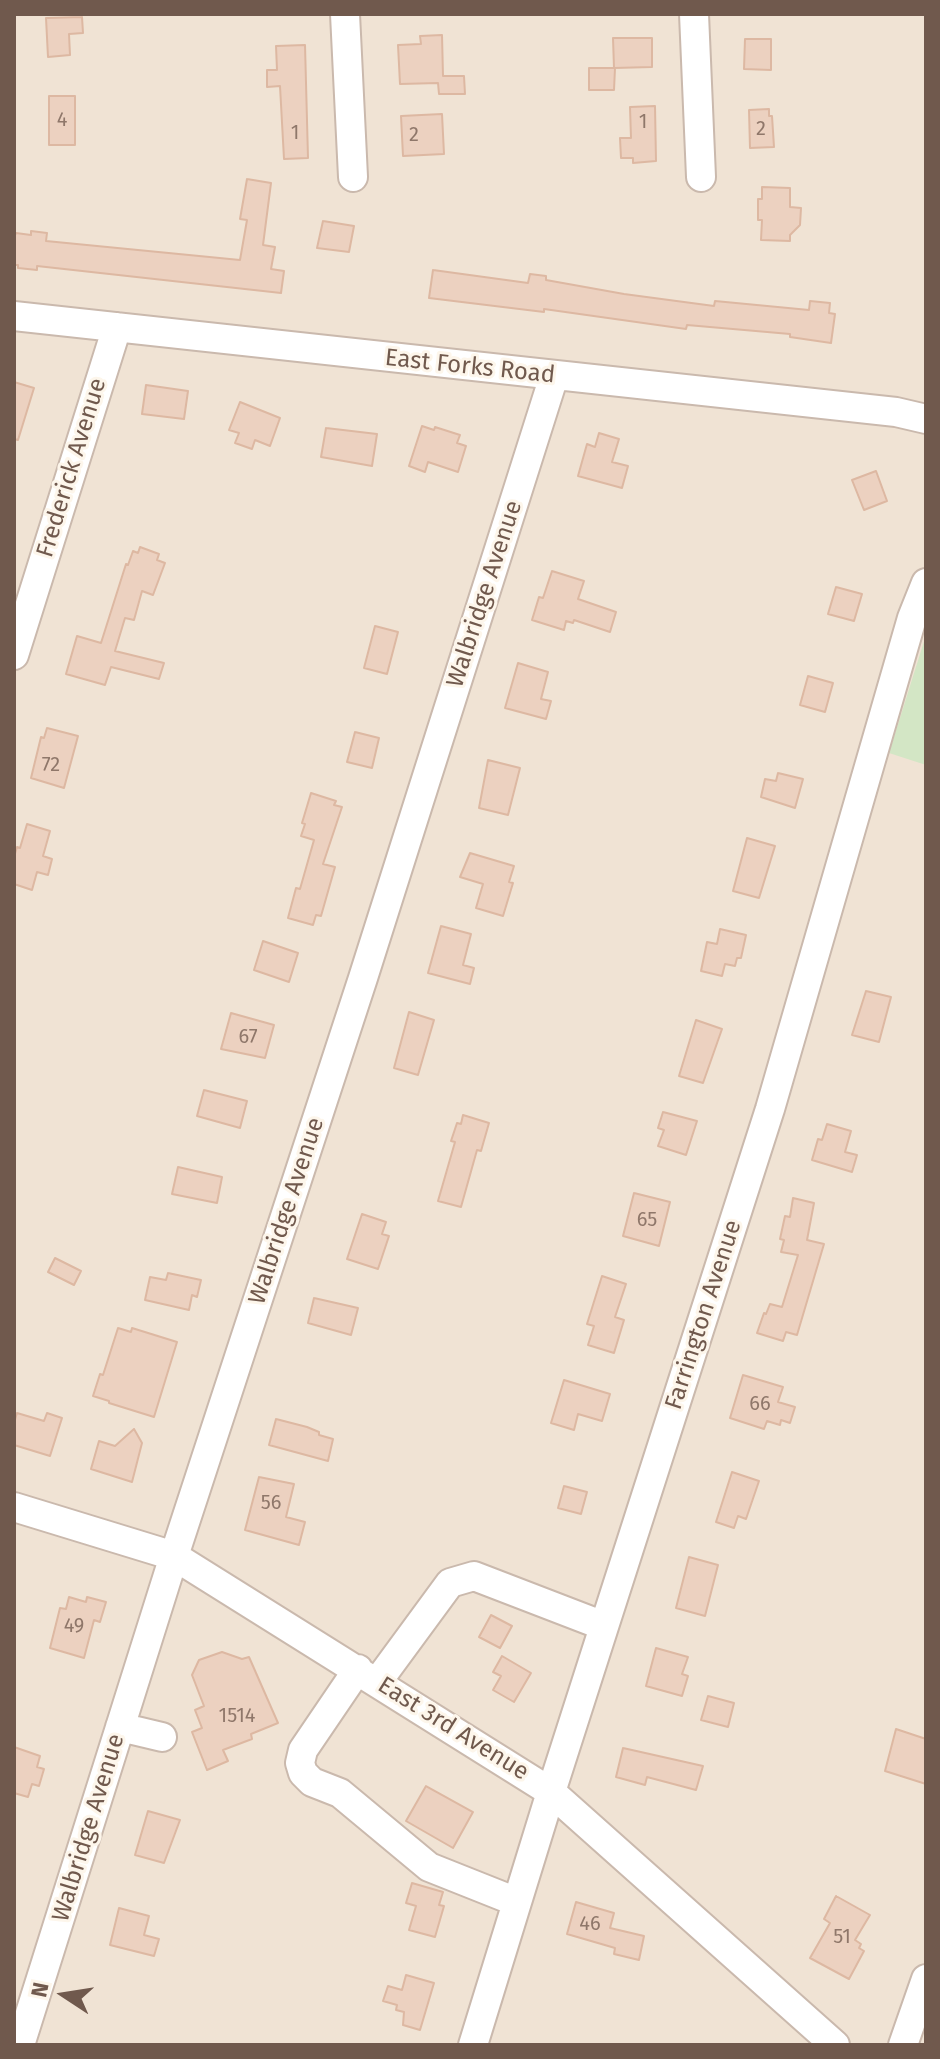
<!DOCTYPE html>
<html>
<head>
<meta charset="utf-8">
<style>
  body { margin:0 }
  #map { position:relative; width:940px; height:2059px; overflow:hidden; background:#faf1e5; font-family:"Fira Sans",sans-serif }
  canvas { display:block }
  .frame { position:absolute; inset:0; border:16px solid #70594d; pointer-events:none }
  .north { position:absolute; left:24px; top:1955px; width:80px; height:80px; -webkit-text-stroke:6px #fdf6eb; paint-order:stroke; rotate:282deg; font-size:22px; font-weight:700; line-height:32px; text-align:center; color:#70594d }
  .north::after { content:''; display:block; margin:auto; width:28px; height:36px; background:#70594d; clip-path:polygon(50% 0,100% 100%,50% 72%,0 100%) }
</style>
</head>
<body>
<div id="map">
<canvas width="940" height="2059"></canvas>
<div class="frame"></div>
<div class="north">N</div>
</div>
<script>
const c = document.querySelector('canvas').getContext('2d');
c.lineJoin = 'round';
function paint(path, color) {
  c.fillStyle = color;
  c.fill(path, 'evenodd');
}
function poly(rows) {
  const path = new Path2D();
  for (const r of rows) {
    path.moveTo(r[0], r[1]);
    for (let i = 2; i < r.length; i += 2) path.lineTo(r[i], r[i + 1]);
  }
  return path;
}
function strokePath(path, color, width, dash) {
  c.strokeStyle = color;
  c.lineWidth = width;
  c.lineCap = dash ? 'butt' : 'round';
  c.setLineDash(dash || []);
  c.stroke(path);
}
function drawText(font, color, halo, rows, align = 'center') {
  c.font = font + ' "Fira Sans",sans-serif';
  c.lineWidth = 6;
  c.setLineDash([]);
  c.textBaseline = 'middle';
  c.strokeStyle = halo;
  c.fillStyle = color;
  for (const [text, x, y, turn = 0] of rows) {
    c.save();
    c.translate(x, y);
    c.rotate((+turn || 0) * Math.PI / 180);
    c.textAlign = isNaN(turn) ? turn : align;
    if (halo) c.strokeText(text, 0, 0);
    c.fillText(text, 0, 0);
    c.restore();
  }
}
paint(poly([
  [14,14,926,14,926,2045,14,2045]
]), '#f0e3d4');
paint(poly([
  [926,635,926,765,889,753]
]), '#d3e6c5');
const building = poly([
  [82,17,83,33,69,34,70,55,48,57,46,18,82,17],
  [442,35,443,76,464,76,465,94,439,94,438,83,400,84,398,45,421,44,420,36,442,35],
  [613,38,652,38,652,67,614,68,613,38],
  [745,39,771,39,771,70,744,69,745,39],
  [305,45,308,158,284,159,280,86,267,87,267,70,277,70,276,46,305,45],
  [589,68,615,68,614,90,589,90,589,68],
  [49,96,75,96,75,145,49,145,49,96],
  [655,106,656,161,633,163,633,158,621,158,620,138,631,138,630,107,655,106],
  [769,109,769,116,772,116,774,147,750,148,749,110,769,109],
  [442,114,444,154,403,156,401,116,442,114],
  [247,179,271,183,263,245,275,247,271,269,284,271,281,293,37,266,37,270,18,268,18,265,14,265,14,237,16,233,31,235,31,231,47,233,46,241,240,260,247,220,240,219,247,179],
  [762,187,790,188,790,207,801,208,800,225,790,235,790,241,761,240,762,220,758,220,758,199,762,199,762,187],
  [323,221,354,226,349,252,317,248,323,221],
  [433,270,528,283,530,274,546,276,546,280,624,294,714,306,715,301,809,310,810,301,830,303,829,313,835,314,831,343,790,337,790,334,687,325,686,329,544,309,544,312,429,298,433,270],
  [14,382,34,388,18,440,14,439,14,382],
  [146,385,188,391,184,419,142,414,146,385],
  [240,402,280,418,270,446,255,440,252,449,235,443,239,433,229,430,240,402],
  [422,426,434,430,435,427,460,435,457,443,466,446,458,472,428,462,425,472,409,466,422,426],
  [326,428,377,434,372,466,321,457,326,428],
  [599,433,619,439,612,462,628,466,622,488,578,476,587,444,595,447,599,433],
  [876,471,887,501,864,510,852,480,876,471],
  [140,547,159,554,157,560,165,563,153,595,142,591,134,620,125,618,115,651,164,663,159,679,111,667,105,685,66,674,77,636,101,643,126,564,128,565,133,551,138,553,140,547],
  [552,571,584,581,578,599,616,612,610,632,574,620,573,623,566,621,564,630,532,620,539,597,543,598,552,571],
  [836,587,862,594,854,621,828,614,836,587],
  [375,626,398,632,387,674,364,668,375,626],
  [518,663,548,672,541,699,551,701,546,719,505,708,518,663],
  [808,676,833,683,825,712,800,705,808,676],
  [47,728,78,736,64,788,31,778,41,737,44,738,47,728],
  [355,732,379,738,372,768,347,762,355,732],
  [488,760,520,768,508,815,479,808,488,760],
  [778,773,803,779,795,808,761,797,765,779,776,781,778,773],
  [311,793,336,801,334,805,342,807,323,864,335,867,321,916,316,915,313,925,288,918,296,888,300,889,314,840,301,836,305,824,302,823,311,793],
  [27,824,50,831,43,856,52,859,48,875,37,872,32,890,14,884,14,857,17,847,20,848,27,824],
  [747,838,775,846,759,898,733,891,747,838],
  [470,853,514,866,509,882,513,883,503,916,476,908,483,884,460,877,470,853],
  [441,926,471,934,463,965,474,968,470,984,428,973,441,926],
  [720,929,746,935,741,958,737,958,735,966,725,964,722,976,701,971,707,942,717,944,720,929],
  [263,941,298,953,289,982,254,970,263,941],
  [866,991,891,997,879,1042,852,1035,866,991],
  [409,1012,434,1020,418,1075,394,1068,409,1012],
  [231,1013,274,1025,265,1058,221,1049,231,1013],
  [696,1020,722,1029,703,1083,679,1076,696,1020],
  [204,1090,247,1101,240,1128,197,1116,204,1090],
  [663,1112,697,1121,686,1155,658,1146,664,1130,658,1128,663,1112],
  [463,1115,489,1123,481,1151,477,1150,461,1207,438,1201,455,1142,451,1141,457,1123,461,1124,463,1115],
  [827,1124,851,1131,845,1152,857,1155,852,1172,812,1160,818,1139,822,1140,827,1124],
  [178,1167,222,1177,217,1203,172,1194,178,1167],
  [634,1193,670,1202,659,1246,623,1236,634,1193],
  [793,1198,814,1203,807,1240,824,1244,797,1335,786,1332,783,1341,757,1333,764,1313,766,1314,770,1304,782,1307,798,1255,781,1252,784,1240,780,1239,785,1216,790,1217,793,1198],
  [362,1214,386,1222,382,1234,389,1236,378,1269,347,1259,362,1214],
  [55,1258,81,1271,74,1285,48,1272,55,1258],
  [168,1273,201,1280,197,1297,192,1295,189,1310,145,1300,150,1277,166,1280,168,1273],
  [602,1276,626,1284,615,1317,624,1320,614,1353,588,1345,594,1326,587,1324,602,1276],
  [314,1298,358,1308,351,1335,308,1323,314,1298],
  [118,1328,131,1332,132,1328,177,1342,154,1417,109,1403,109,1401,93,1396,100,1374,103,1375,118,1328],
  [743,1375,783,1387,778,1402,795,1407,790,1423,781,1420,780,1425,767,1421,764,1429,730,1418,743,1375],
  [564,1380,610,1394,602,1421,578,1414,574,1430,551,1423,564,1380],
  [17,1413,44,1421,47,1413,62,1418,50,1456,14,1445,14,1423,17,1413],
  [276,1419,307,1427,319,1432,319,1435,333,1439,328,1461,269,1445,276,1419],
  [134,1429,142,1443,132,1482,91,1469,99,1441,115,1446,134,1429],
  [732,1472,759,1481,746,1519,738,1516,734,1528,716,1522,732,1472],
  [259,1477,294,1484,286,1517,305,1522,299,1545,245,1530,259,1477],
  [564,1486,587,1492,581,1514,558,1508,564,1486],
  [689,1557,718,1565,705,1616,676,1608,689,1557],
  [69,1597,86,1602,87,1597,106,1602,100,1622,94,1620,84,1658,50,1648,60,1608,66,1609,69,1597],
  [491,1615,512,1626,500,1648,479,1637,491,1615],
  [656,1648,688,1657,682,1674,688,1676,682,1696,646,1686,656,1648],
  [222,1652,242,1659,249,1657,278,1723,251,1734,252,1739,223,1750,228,1761,207,1770,192,1732,202,1728,195,1710,204,1706,192,1675,199,1660,222,1652],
  [502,1656,531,1673,514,1702,493,1690,501,1676,493,1672,502,1656],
  [708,1696,734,1703,728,1727,701,1720,708,1696],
  [896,1729,926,1739,926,1784,885,1771,896,1729],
  [14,1747,40,1756,37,1767,44,1769,39,1786,32,1784,28,1797,14,1793,14,1747],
  [623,1748,703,1766,696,1790,647,1777,645,1785,616,1777,623,1748],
  [426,1786,473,1812,453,1848,406,1821,426,1786],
  [148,1811,180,1820,164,1863,135,1855,148,1811],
  [412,1883,443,1892,439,1905,444,1906,435,1937,409,1930,416,1906,406,1903,412,1883],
  [836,1896,870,1915,855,1940,861,1944,859,1948,864,1951,849,1979,810,1958,830,1923,824,1919,836,1896],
  [576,1902,614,1913,610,1928,644,1936,639,1960,614,1954,615,1948,567,1934,576,1902],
  [119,1908,149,1916,144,1935,159,1939,154,1956,110,1945,119,1908],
  [406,1975,434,1983,420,2030,403,2025,404,2012,396,2010,397,2005,383,2001,388,1986,402,1990,406,1975]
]);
paint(building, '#ecd1c0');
strokePath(building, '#ddb8a2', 2);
const minor = poly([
  [345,14,353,177],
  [694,14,701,177],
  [14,316,896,412,926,419],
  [14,655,117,327],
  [14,1507,174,1556,551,1792,835,2045],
  [358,1669,303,1750,300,1763,303,1773,312,1782,340,1793,429,1867,517,1902],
  [378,1681,450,1583,474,1576,604,1626],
  [120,1727,162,1737],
  [20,2045,174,1556,363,978,554,376],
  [473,2045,551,1792,770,1109,912,618,926,583],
  [903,2045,926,1979]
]);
strokePath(minor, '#cab9ad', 32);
strokePath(minor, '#fff', 28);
drawText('20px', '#8f776a', null, [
  ["4",62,120],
  ["1",643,122],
  ["2",761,129],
  ["1",295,133],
  ["2",414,135],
  ["72",51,765],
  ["67",248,1037],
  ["65",647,1220],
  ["66",760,1404],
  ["56",271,1503],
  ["49",74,1626],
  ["1514",237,1716],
  ["46",590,1924],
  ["51",842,1937]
]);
drawText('24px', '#70594d', '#fdf6eb', [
  ["East Forks Road",470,367,6],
  ["Frederick Avenue",72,468,-73],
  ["Walbridge Avenue",485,594,-72],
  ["Walbridge Avenue",287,1211,-72],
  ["Farrington Avenue",704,1315,-72],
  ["East 3rd Avenue",453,1729,32],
  ["Walbridge Avenue",89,1828,-73]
]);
</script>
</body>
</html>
